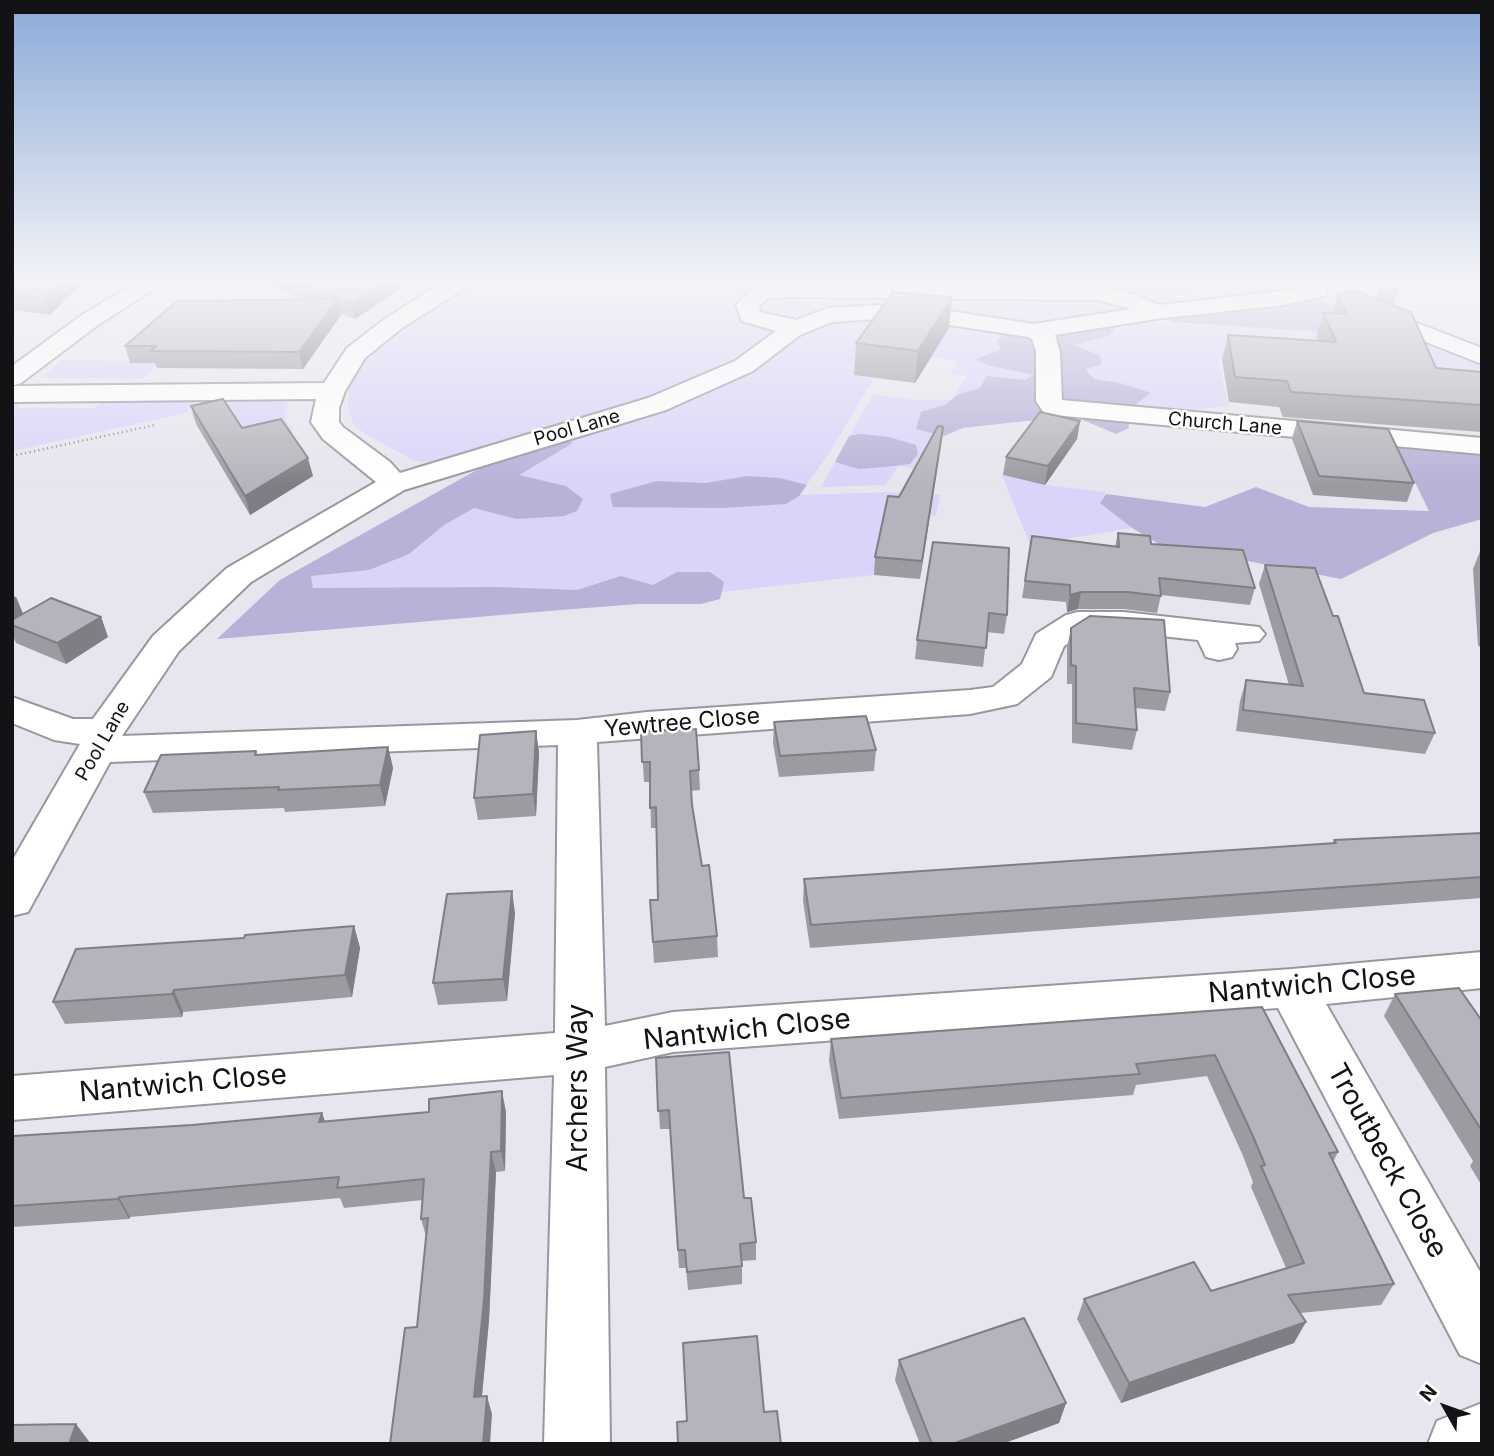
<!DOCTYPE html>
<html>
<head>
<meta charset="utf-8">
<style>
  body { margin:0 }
  #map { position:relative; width:1494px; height:1456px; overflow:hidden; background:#e7e6ee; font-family:Inter,sans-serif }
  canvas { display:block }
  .frame { position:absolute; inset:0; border:14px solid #131315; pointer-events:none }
  .north { position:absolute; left:1410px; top:1372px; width:70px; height:70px; -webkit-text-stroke:5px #fff; paint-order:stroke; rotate:310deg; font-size:19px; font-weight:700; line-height:28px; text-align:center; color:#131315 }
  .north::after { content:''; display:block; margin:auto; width:24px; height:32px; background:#131315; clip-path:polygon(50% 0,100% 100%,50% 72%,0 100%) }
</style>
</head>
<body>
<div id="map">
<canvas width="1494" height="1456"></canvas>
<div class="frame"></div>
<div class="north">N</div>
</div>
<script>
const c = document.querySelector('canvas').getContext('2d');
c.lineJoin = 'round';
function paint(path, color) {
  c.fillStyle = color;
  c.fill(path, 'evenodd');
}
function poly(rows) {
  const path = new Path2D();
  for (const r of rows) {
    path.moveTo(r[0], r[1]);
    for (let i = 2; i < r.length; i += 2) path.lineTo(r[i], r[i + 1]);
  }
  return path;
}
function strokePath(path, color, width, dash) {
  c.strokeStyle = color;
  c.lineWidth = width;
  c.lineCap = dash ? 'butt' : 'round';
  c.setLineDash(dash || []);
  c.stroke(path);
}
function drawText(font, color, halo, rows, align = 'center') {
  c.font = font + ' Inter,sans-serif';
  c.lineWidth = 5;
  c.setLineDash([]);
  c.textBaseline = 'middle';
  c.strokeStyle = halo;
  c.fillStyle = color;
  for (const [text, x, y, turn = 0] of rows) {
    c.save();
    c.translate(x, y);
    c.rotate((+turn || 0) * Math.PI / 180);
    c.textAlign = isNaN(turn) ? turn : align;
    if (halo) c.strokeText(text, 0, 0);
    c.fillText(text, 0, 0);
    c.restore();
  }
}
paint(poly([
  [178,282,221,282,223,283,213,289,172,295,158,293],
  [476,282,747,282,748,286,770,286,760,286,747,292,739,305,738,313,771,333,770,338,737,365,649,401,489,447,428,462,415,461,365,434,354,425,348,410,348,388,366,361,404,325],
  [1077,282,1281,282,1289,288,1275,294,1233,295,1166,302,1081,289],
  [783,294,783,301,957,302,956,296,1064,296,1111,303,1116,305,1117,309,1112,313,1043,324,1019,325,832,311,795,318,780,317,756,307,762,297],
  [858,315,1013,331,1025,339,1035,354,1036,382,958,419,963,429,944,436,930,452,921,470,898,466,886,485,821,487,873,394,915,400,952,400,967,376,951,374,958,361,932,357,855,375,874,378,828,455,799,495,891,492,940,495,936,516,887,513,874,575,560,610,217,639,280,580,509,452,661,407,811,326],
  [1155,322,1337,333,1334,379,1282,364,1218,359,1229,406,1185,411,1135,405,1150,394,1120,383,1094,379,1073,345,1109,336,1115,328],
  [1390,332,1482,365,1482,372,1431,375],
  [61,360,132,361,158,363,143,379,42,378],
  [101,402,194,402,186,413,12,451,12,403,20,403,16,408,95,408],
  [201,402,288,402,285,419,293,431,244,442,225,411,193,419,191,412],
  [1002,475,1045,485,1106,492,1100,503,1132,528,1030,545]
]), '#d9d4f9');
paint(poly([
  [1123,282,1180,282,1187,289,1178,294,1145,294,1120,285],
  [1315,298,1390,332,1337,333,1170,322,1169,318],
  [1109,321,1115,328,1109,336,1074,345,1099,355,1102,365,1086,369,1094,379,1120,383,1151,393,1127,411,1129,428,1116,434,1073,416,962,428,944,436,916,429,921,412,945,405,957,395,980,388,987,376,1024,380,1034,375,987,365,975,359,1001,350,997,340,1005,334,1041,343,1065,329],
  [861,434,889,437,916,445,918,454,910,464,884,467,859,469,835,462,849,436],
  [562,437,573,443,519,475,566,486,583,499,577,511,564,516,517,519,474,508,444,525,409,554,369,570,311,576,313,588,497,587,577,590,621,576,653,585,677,572,710,572,724,582,720,599,701,604,638,604,560,610,217,639,280,580,509,452],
  [1382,439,1482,448,1482,519,1433,533,1341,579,1159,544,1132,528,1100,503,1106,494,1205,507,1256,487,1309,507,1429,511,1412,476],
  [748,476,780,478,807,485,799,496,786,504,722,508,613,507,610,494,657,481,705,483]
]), '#b7b2d7');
const minor = poly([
  [137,282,165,282,98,325,21,383,12,386,12,366,82,315,137,282],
  [444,282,474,282,402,328,365,358,345,391,339,408,339,422,343,427,390,462,400,473,648,398,735,361,776,331,742,321,736,305,752,288,783,283,1099,286,1137,295,1159,305,1283,291,1317,284,1325,286,1328,291,1325,296,1283,305,1156,319,1055,335,1060,352,1062,400,1482,438,1482,454,1053,415,1044,413,1036,401,1036,352,1032,339,1028,337,943,324,879,319,832,322,800,335,753,371,666,410,404,490,251,582,179,651,122,736,577,720,647,712,970,690,993,687,1022,664,1036,634,1066,615,1078,612,1124,612,1259,627,1265,634,1259,641,1235,643,1237,649,1232,657,1219,660,1206,657,1198,640,1124,632,1086,632,1064,646,1051,677,1017,704,970,714,597,742,605,1026,673,1012,1292,969,1482,952,1482,988,1326,1004,1482,1275,1482,1364,1460,1355,1278,1008,673,1052,605,1067,610,1444,544,1444,554,1075,12,1120,12,1076,555,1033,558,745,110,762,28,912,12,916,12,861,80,744,54,740,12,723,12,697,73,719,93,719,153,636,227,568,376,482,323,439,311,422,316,399,12,402,12,386,324,383,347,348,386,318,444,282],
  [783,297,1099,300,1131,309,1034,324,943,310,879,305,828,308,796,320,760,312,759,306,767,299,783,297],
  [1373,306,1482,348,1482,364,1365,318,1361,313,1365,308,1373,306],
  [1482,1403,1482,1444,1428,1444,1437,1421,1482,1403]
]);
strokePath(minor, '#98979f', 4);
strokePath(poly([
  [12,456,155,425]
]), '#7b7b80', 2.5, [1, 3.5]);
paint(minor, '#fff');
paint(poly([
  [12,282,83,282,50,315,12,310],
  [259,282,416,282,403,287,355,319,341,314,341,315,303,369,157,368,155,363,130,363,125,346,303,299],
  [1380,287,1397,293,1393,305,1436,368,1482,372,1482,432,1283,417,1279,407,1229,402,1222,360,1228,335,1318,341,1316,337,1323,313,1332,314,1337,295,1376,299],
  [952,297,949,328,915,383,854,375,856,343],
  [191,406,242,428,313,476,250,515,196,424],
  [1080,421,1077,439,1045,485,1003,475,1006,457],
  [1297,421,1414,483,1407,502,1313,495,1292,439],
  [943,427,920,579,874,575,875,557,899,497],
  [1118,533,1151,544,1255,588,1250,605,1161,595,1157,613,1124,609,1078,609,1067,612,1066,602,1022,598,1032,536,1115,546],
  [1009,548,1007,615,1004,634,987,632,983,667,915,659,917,640],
  [1481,549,1482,549,1482,650,1478,645,1473,569],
  [1265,565,1364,693,1435,733,1425,754,1236,731,1240,701,1246,680,1289,685,1259,584],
  [12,595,16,597,23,614,101,617,108,637,66,664,16,643,12,634],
  [1071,628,1170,692,1165,711,1135,708,1137,730,1132,750,1072,743,1072,684,1067,684,1067,647],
  [774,722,876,750,874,771,779,777,773,743],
  [536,731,539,753,536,816,478,820,474,798],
  [641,731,699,770,700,790,691,791,692,805,702,866,717,936,718,957,654,963,650,900,658,900,657,828,651,828,650,782,644,782],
  [388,747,393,768,385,806,285,812,284,808,153,813,144,792,256,751,257,755],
  [1482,833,1482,898,810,948,803,901,804,879,1333,843,1334,840],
  [515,913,507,1001,438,1005,433,983],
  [354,926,360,948,352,997,183,1012,182,1017,65,1024,53,1002,244,938],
  [1395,994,1482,1021,1482,1186,1470,1166,1473,1161,1384,1016],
  [1262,1007,1338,1152,1333,1162,1394,1284,1381,1305,1300,1313,1294,1343,1121,1403,1077,1319,1084,1299,1211,1291,1286,1268,1251,1187,1253,1182,1243,1156,1207,1076,1136,1085,1133,1095,839,1119,829,1061,831,1039],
  [656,1058,744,1198,756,1242,756,1260,742,1261,742,1284,688,1290,686,1268,679,1268,670,1129,660,1129],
  [506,1112,505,1171,496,1172,489,1320,482,1396,492,1414,417,1327,426,1236,421,1219,423,1200,344,1208,340,1198,130,1217,129,1219,12,1227,13,1136,192,1125,322,1113,325,1122],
  [899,1360,1066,1403,1059,1423,1002,1444,920,1444,895,1380]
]), '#9c9ba2');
paint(poly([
  [62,282,83,282,50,315,44,299],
  [384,282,416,282,403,287,355,319,351,303],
  [747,282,769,282,747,286],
  [952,297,949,328,915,383,918,351],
  [338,299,341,315,303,369,299,352],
  [1080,421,1077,439,1045,485,1048,466],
  [943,427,941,443,920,579,922,561],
  [308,458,313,476,250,515,245,496],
  [1081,592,1078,609,1067,612,1070,595],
  [16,597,24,616,12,622,12,599],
  [101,617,108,637,66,664,57,643],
  [536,731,539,753,536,816,533,794],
  [388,747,393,768,385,806,380,785],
  [512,891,515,913,507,1001,503,979],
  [354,926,360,948,352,997,345,975],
  [174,990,183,1012,182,1017,172,994],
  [502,1091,506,1112,505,1171,501,1151],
  [322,1113,329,1133,319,1122],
  [491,1152,496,1172,489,1320,480,1416,474,1397],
  [119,1197,130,1217,129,1219,118,1199],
  [1306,1322,1294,1343,1121,1403,1129,1383],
  [487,1396,492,1414,490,1444,483,1444],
  [1066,1403,1059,1423,1002,1444,952,1444],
  [76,1424,91,1444,69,1444]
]), '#7f7e84');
const building = poly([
  [12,282,62,282,44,299,12,295,12,282],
  [296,282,384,282,351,303,296,282],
  [1392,283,1397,293,1380,287,1392,283],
  [1353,290,1411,312,1436,368,1482,372,1482,405,1291,392,1287,381,1235,377,1228,335,1336,342,1323,313,1347,314,1337,295,1353,290],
  [893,292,952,297,918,351,856,343,893,292],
  [338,299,299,352,151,351,156,346,125,346,177,301,338,299],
  [223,399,242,428,281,419,308,458,245,496,191,406,223,399],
  [1040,412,1080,421,1048,466,1006,457,1040,412],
  [1297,421,1388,429,1414,483,1319,476,1297,421],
  [938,426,943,427,922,561,875,557,888,496,899,497,938,426],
  [1118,533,1150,536,1151,544,1243,550,1255,588,1159,578,1161,596,1128,592,1081,592,1070,595,1070,585,1025,581,1032,536,1119,547,1118,533],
  [933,542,1009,548,1007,615,989,613,986,648,917,640,933,542],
  [1265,565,1315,568,1333,616,1338,616,1364,693,1424,700,1435,733,1243,710,1246,680,1303,686,1265,565],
  [51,598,101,617,57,643,12,625,12,620,51,598],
  [1090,616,1164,620,1170,692,1134,688,1137,730,1076,723,1076,666,1071,665,1071,628,1090,616],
  [866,716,876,750,780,756,774,722,866,716],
  [696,729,699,770,690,771,692,805,702,866,709,865,717,936,653,942,650,900,658,900,656,807,650,808,650,762,642,762,641,731,696,729],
  [536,731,533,794,474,798,480,735,536,731],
  [388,747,380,785,278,790,279,787,144,792,161,755,256,751,255,755,388,747],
  [1482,833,1482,877,811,925,804,879,1336,843,1334,840,1482,833],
  [512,891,503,979,433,983,447,894,512,891],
  [354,926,345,975,174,990,172,994,53,1002,76,949,244,938,245,935,354,926],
  [1459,988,1482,1021,1482,1131,1395,994,1459,988],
  [1262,1007,1338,1152,1329,1153,1394,1284,1288,1295,1306,1322,1129,1383,1084,1299,1194,1262,1211,1291,1304,1263,1261,1166,1265,1165,1252,1134,1215,1055,1136,1064,1140,1074,841,1098,831,1039,1262,1007],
  [729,1052,744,1198,751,1198,756,1242,740,1244,742,1266,687,1272,685,1250,678,1250,669,1110,658,1111,656,1058,729,1052],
  [502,1091,501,1151,491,1152,484,1300,474,1397,487,1396,483,1444,390,1444,405,1328,417,1327,428,1218,421,1219,424,1179,337,1188,339,1177,119,1197,118,1199,12,1206,13,1136,192,1125,322,1113,319,1122,429,1112,429,1099,502,1091],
  [1024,1318,1066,1403,952,1444,932,1444,899,1360,1024,1318],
  [757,1336,764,1412,777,1411,781,1444,678,1444,677,1422,687,1421,683,1343,757,1336],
  [76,1424,69,1444,12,1444,12,1425,76,1424]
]);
paint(building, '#b5b4bc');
strokePath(building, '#7f7e84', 2);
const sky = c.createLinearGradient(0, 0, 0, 486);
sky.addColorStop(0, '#8baad8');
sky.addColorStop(0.58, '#f4f4f7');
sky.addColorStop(1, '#f4f4f700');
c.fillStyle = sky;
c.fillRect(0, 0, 1494, 486);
drawText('19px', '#131315', '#fff', [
  ["Church Lane",1225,424,5],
  ["Pool Lane",577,428,-16],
  ["Pool Lane",103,741,-60]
]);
drawText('23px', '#131315', '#fff', [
  ["Yewtree Close",682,723,-5]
]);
drawText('28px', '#131315', '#fff', [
  ["Nantwich Close",1312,985,-5],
  ["Nantwich Close",747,1030,-6],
  ["Nantwich Close",183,1084,-5],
  ["Archers Way",579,1088,-90],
  ["Troutbeck Close",1387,1161,61]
]);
</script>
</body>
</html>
